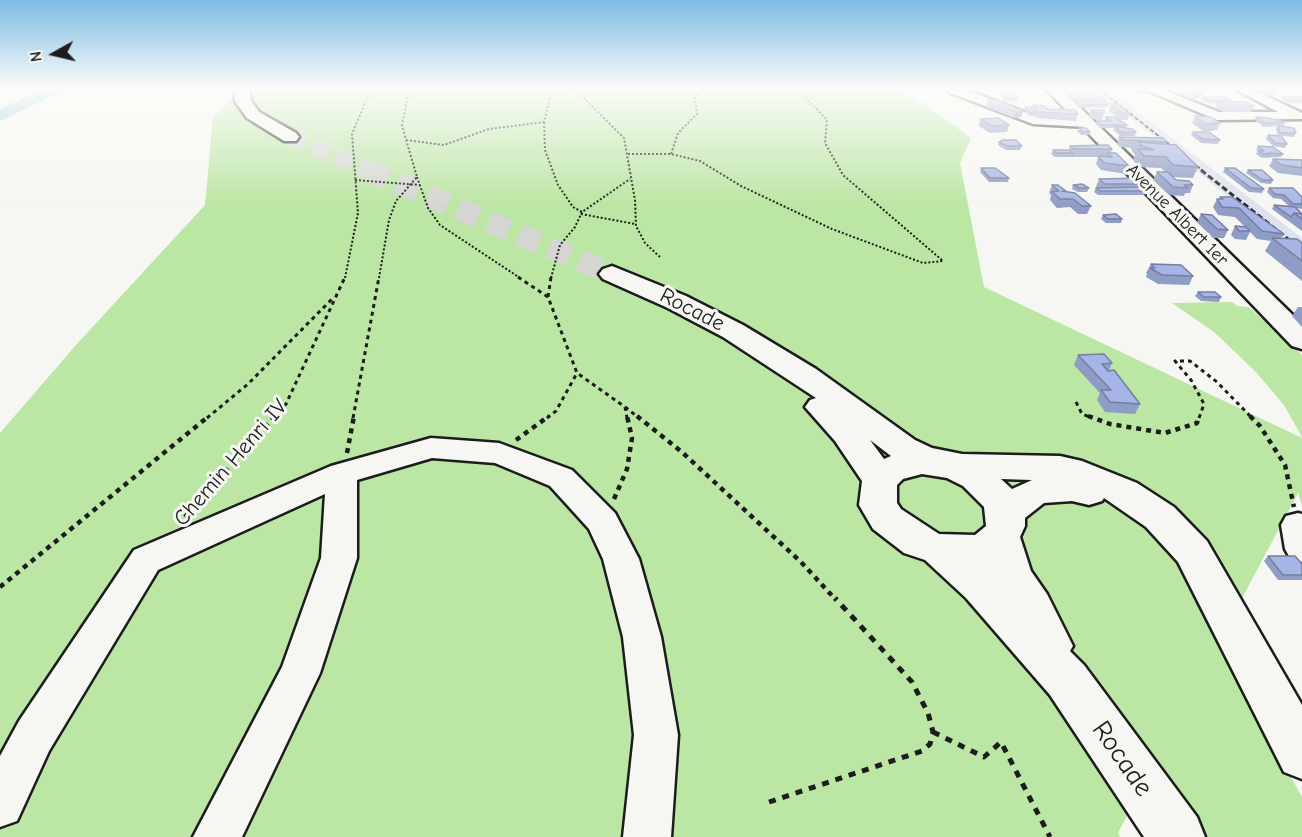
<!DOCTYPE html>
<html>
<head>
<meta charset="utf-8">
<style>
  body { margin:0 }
  #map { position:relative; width:1302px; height:837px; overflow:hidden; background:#f6f6f2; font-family:"Comic Neue",sans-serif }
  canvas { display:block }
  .north { position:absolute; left:24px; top:24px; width:60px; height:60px; -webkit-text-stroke:4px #f6f6f2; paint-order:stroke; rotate:262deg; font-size:16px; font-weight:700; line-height:24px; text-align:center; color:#1c1c1c }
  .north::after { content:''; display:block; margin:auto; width:21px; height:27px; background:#1c1c1c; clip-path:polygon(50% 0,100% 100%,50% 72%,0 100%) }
</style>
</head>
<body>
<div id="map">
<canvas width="1302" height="837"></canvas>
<div class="north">N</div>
</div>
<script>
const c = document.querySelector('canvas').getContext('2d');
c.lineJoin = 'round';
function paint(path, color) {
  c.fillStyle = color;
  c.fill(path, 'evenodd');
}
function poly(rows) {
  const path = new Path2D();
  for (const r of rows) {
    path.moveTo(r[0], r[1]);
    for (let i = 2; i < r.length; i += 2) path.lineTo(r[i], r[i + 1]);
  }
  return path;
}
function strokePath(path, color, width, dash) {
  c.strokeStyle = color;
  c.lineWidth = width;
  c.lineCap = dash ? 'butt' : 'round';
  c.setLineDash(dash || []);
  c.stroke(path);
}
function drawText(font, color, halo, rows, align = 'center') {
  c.font = font + ' "Comic Neue",sans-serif';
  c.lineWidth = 6;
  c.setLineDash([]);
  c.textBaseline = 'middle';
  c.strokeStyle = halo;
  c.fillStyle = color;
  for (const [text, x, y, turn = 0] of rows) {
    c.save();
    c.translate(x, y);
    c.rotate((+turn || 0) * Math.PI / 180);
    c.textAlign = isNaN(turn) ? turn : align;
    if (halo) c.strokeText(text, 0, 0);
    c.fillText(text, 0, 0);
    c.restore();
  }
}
paint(poly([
  [1094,89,1108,89,1302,238,1302,256]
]), '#dee2ee');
paint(poly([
  [243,89,894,89,926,105,971,138,960,163,984,287,1302,438,1302,505,1298,493,1217,645,1302,797,1302,837,1208,837,1156,760,1118,833,1120,837,0,837,0,433,76,345,205,205,213,117],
  [1232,302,1237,306,1249,307,1261,318,1268,320,1302,355,1302,437,1284,405,1255,371,1214,332,1172,303]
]), '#bbe6a3');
paint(poly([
  [46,89,67,89,0,121,0,109,46,89]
]), '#7dc9dd');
strokePath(poly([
  [290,137,371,171]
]), '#d5d5d2', 17, [17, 8]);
strokePath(poly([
  [367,170,612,274]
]), '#d5d5d2', 22, [22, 11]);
const minor = poly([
  [947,89,964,89,1035,116,1086,119,1093,123,1086,127,1033,124,948,92,947,89],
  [1144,89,1161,89,1219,112,1278,112,1235,89,1251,89,1302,113,1302,119,1217,120,1144,89],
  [431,438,499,443,572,470,615,513,639,559,661,637,678,735,671,837,623,837,634,735,623,637,603,559,589,529,550,486,495,463,432,458,357,480,357,558,320,673,242,837,193,837,282,667,321,558,325,494,158,570,49,751,17,821,0,827,0,756,19,721,134,550,331,466,431,438],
  [1298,513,1302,514,1302,562,1290,558,1285,549,1281,525,1286,516,1298,513]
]);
const major = poly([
  [235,89,249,89,251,101,259,112,296,133,299,137,296,141,284,141,247,118,235,101,235,89],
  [1046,89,1061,89,1302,324,1302,349,1292,346,1046,89],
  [612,266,686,296,743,325,816,369,915,440,932,448,962,454,1060,456,1082,461,1137,483,1174,507,1207,541,1302,705,1302,779,1284,772,1178,562,1146,527,1104,498,1102,501,1089,505,1072,501,1044,503,1025,518,1025,526,1020,537,1031,571,1047,594,1073,646,1070,651,1084,665,1197,817,1205,837,1144,837,1050,695,966,598,925,560,904,553,873,529,859,505,862,481,835,441,805,407,810,400,816,398,723,337,668,308,603,279,599,274,603,269,612,266],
  [870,440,891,456,884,459,870,440],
  [922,474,947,478,963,486,984,507,986,526,975,535,939,534,901,509,897,503,897,485,903,479,922,474],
  [1001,479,1032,480,1012,489,1001,479]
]);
strokePath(minor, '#1c1c1c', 5);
strokePath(major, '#1c1c1c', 5);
strokePath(poly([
  [575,89,624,138,635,200,636,226,645,243,660,257],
  [544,122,545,150,558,185,573,207,582,212],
  [406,140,444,145,489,129,544,122,551,95,556,89],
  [628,154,671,154,700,161,741,186,832,229,923,263,943,261,843,175,825,143,827,120,797,89],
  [671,154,678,133,697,114,695,97,705,89],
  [417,177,428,208,440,225,520,278],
  [355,180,420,185],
  [581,214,635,224],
  [345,278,358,213,352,134,371,89],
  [379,278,389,220,396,201,417,177,402,126,409,89],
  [551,278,560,245,575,227,582,212,630,179]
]), '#1c1c1c', 2, [2, 2]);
strokePath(poly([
  [518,277,548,297,577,373,625,407,627,418],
  [548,297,551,277],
  [1076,402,1082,414,1092,418],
  [625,407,639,418],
  [207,418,248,384,332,299],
  [274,418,286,404,345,277],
  [353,418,379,277],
  [547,418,556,411,577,373],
  [1199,418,1204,404,1191,380,1175,361,1190,361,1217,382,1252,418]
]), '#1c1c1c', 3, [4, 4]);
strokePath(poly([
  [637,416,683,453,801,562,836,600],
  [1088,416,1110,424,1165,433,1197,423,1199,416],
  [1250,416,1260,426,1285,465,1294,507],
  [516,440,549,416],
  [347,453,354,416],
  [614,499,627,469,632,438,627,416],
  [185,517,275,416],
  [0,587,209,416]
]), '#1c1c1c', 4.5, [5, 5]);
strokePath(poly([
  [933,732,984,757,1001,742,1050,837],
  [769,802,922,751,930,744,933,732,928,713,912,682,835,598]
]), '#1c1c1c', 5, [7, 7]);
paint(minor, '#f6f6f2');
paint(major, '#f6f6f2');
strokePath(poly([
  [1099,89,1203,171]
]), '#1c1c1c', 2, [4.5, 2]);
strokePath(poly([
  [1201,170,1302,250]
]), '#1c1c1c', 3, [6, 3]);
paint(poly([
  [1126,89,1144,89,1149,91,1148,94,1139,94],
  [1179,89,1196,89,1203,93,1202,96,1199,96,1197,99,1189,99,1178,92],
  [1251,89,1271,89,1277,92,1275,95,1258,95,1250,91],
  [1066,90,1106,99,1105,101,1109,104,1108,107,1079,108,1075,104,1076,101,1074,101,1065,93],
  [1000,91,1018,98,1017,101,1005,101,999,94],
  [1282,96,1302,96,1302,103,1288,103,1281,99],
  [1202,97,1232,101,1231,102,1254,106,1251,112,1223,112,1215,108,1217,104,1207,103,1201,100],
  [988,100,1023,111,1021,117,1014,118,986,107],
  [1111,104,1130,114,1127,120,1120,120,1109,111],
  [1033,105,1047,109,1078,114,1076,121,1036,118,1034,116,1029,116,1024,110,1025,107,1031,108],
  [1091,110,1104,113,1102,120,1091,119,1088,116],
  [1195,116,1220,123,1217,130,1213,130,1212,131,1203,131,1192,123],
  [1106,117,1127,125,1126,128,1136,132,1135,136,1120,136,1113,130,1114,128,1100,128,1096,124,1097,121,1106,121,1105,120],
  [1256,117,1285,122,1284,126,1278,126,1296,133,1294,137,1281,136,1287,144,1285,148,1273,146,1266,139,1268,135,1278,136,1276,129,1277,126,1263,127,1255,120],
  [980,119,1009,125,1007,132,990,133,979,126],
  [1079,128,1090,132,1089,135,1081,135,1077,131],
  [1193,132,1220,140,1218,144,1201,143,1191,135],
  [1119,137,1167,142,1166,144,1198,167,1193,178,1173,177,1176,180,1193,185,1190,193,1185,193,1184,196,1169,195,1153,180,1157,172,1165,172,1161,168,1139,167,1133,160,1135,155,1131,149,1131,148,1120,147,1117,144],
  [999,142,1022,146,1020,150,1006,150,998,145],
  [1070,146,1112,149,1111,153,1129,166,1126,174,1101,170,1096,164,1098,157,1055,157,1051,154,1053,150,1069,150],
  [1258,146,1283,154,1281,157,1262,158,1256,154,1258,151,1256,150],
  [1273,159,1302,160,1302,176,1278,173,1269,166],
  [981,168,1009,178,1008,182,989,182,980,172],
  [1225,168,1264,189,1262,193,1249,192,1223,172],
  [1248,170,1273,180,1271,184,1261,183,1246,173],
  [1099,179,1147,184,1144,189,1146,191,1144,195,1098,195,1094,192,1096,188,1097,188,1096,187],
  [1052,185,1066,191,1091,206,1087,214,1078,214,1070,207,1057,208,1050,200,1051,195,1049,193],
  [1073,185,1089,188,1087,192,1078,192,1072,189],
  [1269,188,1302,197,1302,209,1297,208,1302,213,1302,231,1272,209,1274,205,1289,206,1281,199,1273,198,1267,192],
  [1220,197,1284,234,1281,238,1302,243,1302,281,1265,251,1271,241,1257,239,1250,232,1246,240,1235,239,1231,235,1235,226,1245,227,1235,217,1218,215,1213,207,1217,199,1219,199],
  [1201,214,1228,230,1224,238,1213,238,1197,222],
  [1103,215,1122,219,1121,223,1106,223,1101,219],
  [1151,264,1193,276,1189,285,1158,284,1146,277,1147,274,1146,273],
  [1198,292,1221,297,1219,302,1201,301,1195,296],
  [1298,307,1302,307,1302,327,1292,316],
  [1078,355,1112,363,1109,371,1140,404,1135,414,1105,412,1097,400,1100,393,1074,365],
  [1268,556,1302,564,1302,580,1278,580,1264,561]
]), '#8f9cc5');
paint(poly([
  [8,89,30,89,10,92],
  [1023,111,1021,117,1014,118,1016,112]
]), '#747fa0');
const building = poly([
  [1134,89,1144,89,1149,91,1140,91,1134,89],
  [1179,89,1196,89,1203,93,1193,92,1199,96,1190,96,1179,89],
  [1254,89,1271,89,1277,92,1259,91,1254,89],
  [1066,90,1088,91,1106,99,1102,98,1109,104,1081,105,1076,101,1095,101,1092,98,1075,97,1066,90],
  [1000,91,1011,91,1018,98,1006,98,1000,91],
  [1224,96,1232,101,1208,100,1202,97,1224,96],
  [1282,96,1302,96,1302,100,1289,100,1282,96],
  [988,100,999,101,1023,111,1016,112,988,100],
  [1219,101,1246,102,1254,106,1226,105,1219,101],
  [1111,104,1118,104,1130,114,1122,113,1111,104],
  [1033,105,1045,106,1047,109,1075,110,1078,114,1038,112,1033,105],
  [1025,107,1030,107,1035,113,1030,112,1025,107],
  [1091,110,1104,110,1104,113,1094,113,1091,110],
  [1195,116,1211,117,1220,123,1213,123,1215,124,1206,124,1195,116],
  [1106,117,1114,117,1127,125,1101,125,1097,121,1111,121,1106,117],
  [1256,117,1268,118,1285,122,1265,123,1256,117],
  [998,118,1009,125,992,126,980,119,998,118],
  [1115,126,1132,129,1136,132,1121,132,1115,126],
  [1278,126,1294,128,1296,133,1280,133,1278,126],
  [1079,128,1086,128,1090,132,1082,132,1079,128],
  [1193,132,1209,132,1220,140,1203,139,1193,132],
  [1268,135,1281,136,1287,144,1275,143,1268,135],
  [1119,137,1163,138,1167,142,1123,140,1119,137],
  [1003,140,1016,140,1022,146,1007,146,999,142,1003,140],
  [1138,142,1176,145,1198,167,1173,165,1166,157,1144,156,1138,149,1154,150,1142,146,1138,142],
  [1108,145,1112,149,1074,149,1070,146,1108,145],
  [1258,146,1273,147,1283,154,1268,153,1270,154,1264,154,1258,151,1264,151,1258,146],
  [1053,150,1069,150,1073,153,1056,153,1053,150],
  [1107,153,1116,153,1129,166,1104,163,1098,156,1112,157,1107,153],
  [1273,159,1302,160,1302,168,1282,165,1273,159],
  [981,168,995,168,1009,178,990,178,981,168],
  [1225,168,1235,168,1264,189,1251,188,1225,168],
  [1248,170,1262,170,1273,180,1263,180,1248,170],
  [1157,172,1168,172,1176,180,1189,181,1193,185,1184,185,1188,188,1173,187,1157,172],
  [1141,178,1147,184,1105,184,1099,179,1141,178],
  [1082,184,1089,188,1080,188,1073,185,1082,184],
  [1052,185,1058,185,1066,191,1062,191,1075,193,1091,206,1082,206,1073,199,1060,199,1052,192,1059,191,1052,185],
  [1143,187,1146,191,1100,191,1096,188,1143,187],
  [1269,188,1293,188,1302,197,1302,204,1293,204,1284,195,1275,194,1269,188],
  [1220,197,1232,197,1284,234,1262,231,1239,208,1222,207,1217,199,1223,199,1220,197],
  [1274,205,1295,207,1302,214,1294,213,1291,217,1274,205],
  [1294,213,1302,214,1302,219,1294,213],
  [1116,214,1122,219,1108,219,1103,215,1116,214],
  [1201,214,1212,215,1228,230,1217,229,1201,214],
  [1235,226,1246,227,1250,231,1239,231,1235,226],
  [1272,238,1297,239,1302,243,1302,261,1272,238],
  [1151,264,1181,265,1193,276,1162,275,1150,268,1155,268,1151,264],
  [1198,292,1215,292,1221,297,1204,297,1198,292],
  [1104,354,1112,363,1102,364,1108,371,1114,370,1140,404,1110,402,1101,390,1111,390,1078,355,1104,354],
  [1268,556,1295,556,1302,564,1302,575,1283,575,1268,556]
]);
paint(building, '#a6b5e5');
strokePath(building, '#747fa0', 1.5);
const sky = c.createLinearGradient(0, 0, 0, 206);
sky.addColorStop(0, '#7dbce4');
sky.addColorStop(0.43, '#fbfbf9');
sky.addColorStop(1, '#fbfbf900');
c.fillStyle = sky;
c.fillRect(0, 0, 1302, 206);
drawText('18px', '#1c1c1c', '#f6f6f2', [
  ["Avenue Albert 1er",1177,215,45]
]);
drawText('22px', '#1c1c1c', '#f6f6f2', [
  ["Rocade",692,310,27],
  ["Chemin Henri IV",231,463,-49]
]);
drawText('27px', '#1c1c1c', '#f6f6f2', [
  ["Rocade",1122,759,55]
]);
</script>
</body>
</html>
